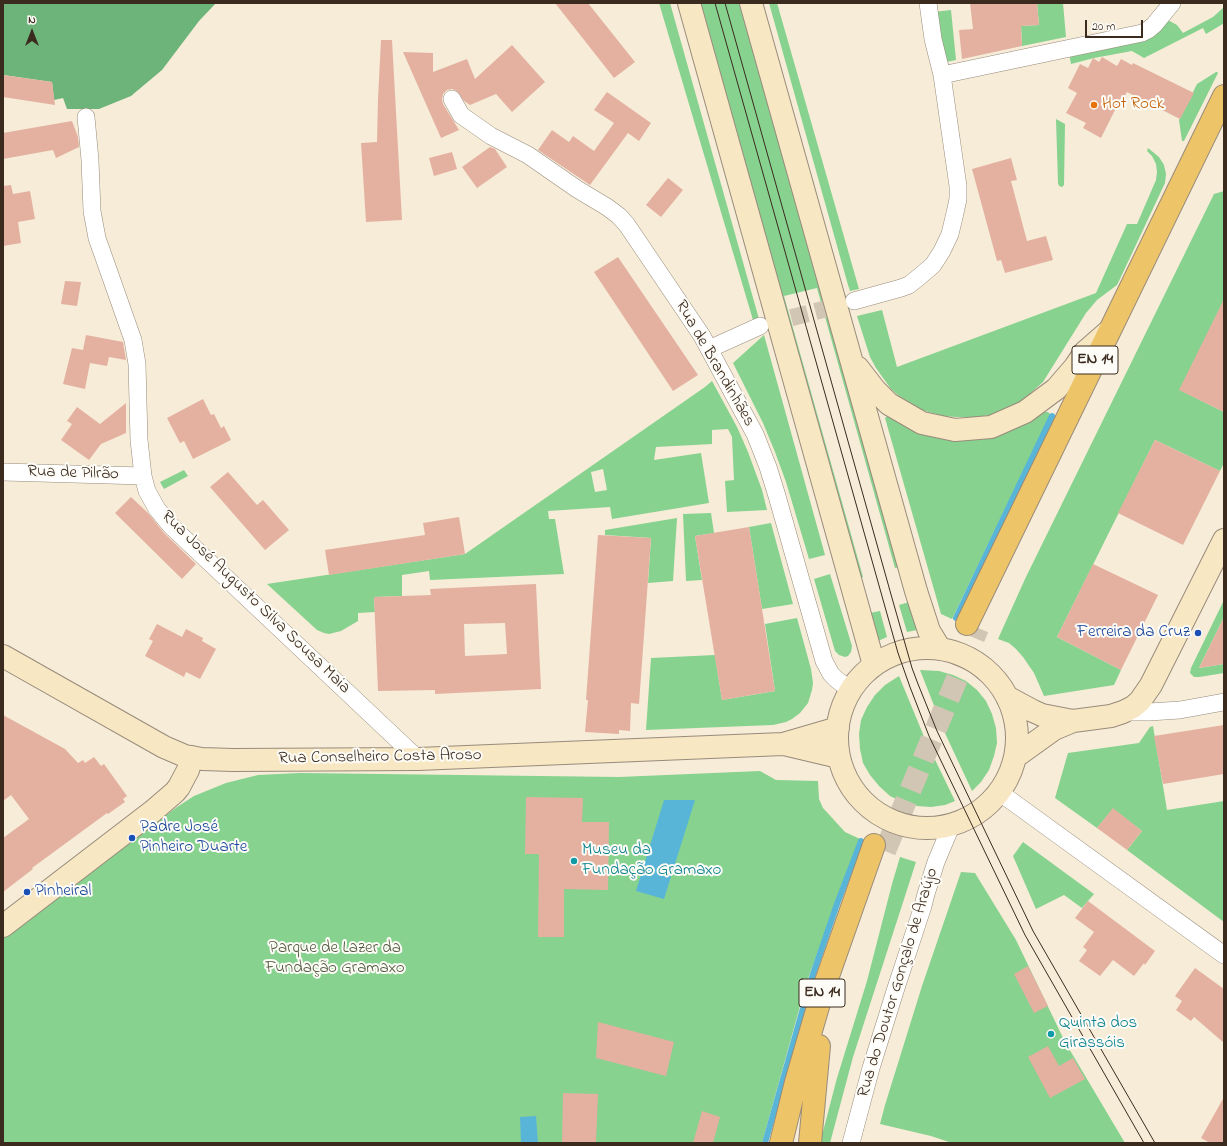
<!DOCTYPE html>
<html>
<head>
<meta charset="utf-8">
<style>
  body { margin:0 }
  #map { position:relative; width:1227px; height:1146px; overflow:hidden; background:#f6ecd8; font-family:"Indie Flower",sans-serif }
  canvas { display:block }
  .frame { position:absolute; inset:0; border:4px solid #3b2a1e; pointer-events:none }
  .north { position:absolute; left:12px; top:12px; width:40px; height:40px; -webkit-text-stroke:3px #fdfcf7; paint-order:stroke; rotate:0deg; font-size:11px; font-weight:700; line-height:16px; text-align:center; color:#3b2a1e }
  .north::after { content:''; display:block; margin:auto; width:14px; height:18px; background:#3b2a1e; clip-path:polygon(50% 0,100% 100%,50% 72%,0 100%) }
  .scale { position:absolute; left:1085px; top:20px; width:58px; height:18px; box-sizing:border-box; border:2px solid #3b2a1e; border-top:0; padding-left:5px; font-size:12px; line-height:14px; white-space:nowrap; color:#3b2a1e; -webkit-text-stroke:3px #fdfcf7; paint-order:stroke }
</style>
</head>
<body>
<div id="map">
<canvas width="1227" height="1146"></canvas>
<div class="frame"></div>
<div class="north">N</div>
<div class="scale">20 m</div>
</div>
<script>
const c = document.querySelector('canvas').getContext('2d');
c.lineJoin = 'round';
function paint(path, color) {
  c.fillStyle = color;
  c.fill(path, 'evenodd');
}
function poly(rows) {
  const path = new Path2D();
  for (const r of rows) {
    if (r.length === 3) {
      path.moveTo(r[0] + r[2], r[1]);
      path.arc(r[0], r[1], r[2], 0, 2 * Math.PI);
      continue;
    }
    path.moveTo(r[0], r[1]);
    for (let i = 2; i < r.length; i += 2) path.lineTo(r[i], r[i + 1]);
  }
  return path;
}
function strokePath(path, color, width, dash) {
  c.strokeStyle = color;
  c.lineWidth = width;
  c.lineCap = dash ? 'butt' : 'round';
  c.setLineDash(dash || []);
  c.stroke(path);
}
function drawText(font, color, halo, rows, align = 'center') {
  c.font = font + ' "Indie Flower",sans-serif';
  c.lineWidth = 4;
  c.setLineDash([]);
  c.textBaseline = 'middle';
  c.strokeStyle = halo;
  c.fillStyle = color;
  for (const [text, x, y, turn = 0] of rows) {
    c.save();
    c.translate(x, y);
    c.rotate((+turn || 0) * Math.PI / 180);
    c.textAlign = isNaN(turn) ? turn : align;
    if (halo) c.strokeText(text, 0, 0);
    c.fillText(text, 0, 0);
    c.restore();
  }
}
paint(poly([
  [659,3,670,3,759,319,753,320],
  [701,3,739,3,899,567,895,568,817,288,784,296,863,577,861,578],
  [769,3,777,3,859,289,850,291,848,285],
  [1037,3,1063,3,1066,37,1022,46,1021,26,1039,25],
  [1224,7,1224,23,1221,25,1206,34,1203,28,1144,58,1132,51,1094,58,1071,64,1069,53,1166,19,1177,25,1183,33,1213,17],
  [951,10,956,60,946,62,934,12],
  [1216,72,1217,72,1218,73,1184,141,1182,141,1179,120,1197,84],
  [1056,119,1065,124,1064,185,1062,187,1059,186,1058,183],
  [1148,148,1159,157,1164,165,1166,174,1165,183,1119,281,1117,285,1097,300,1086,313,1043,382,1023,400,1012,407,990,415,977,417,956,417,943,416,908,406,914,405,899,396,891,389,876,368,870,357,857,316,882,310,897,367,1096,293,1127,224,1137,224,1156,180,1157,172,1156,164,1152,156,1147,151],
  [1224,191,1224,300,1180,390,1224,412,1224,463,1220,471,1155,440,1057,637,1121,670,1114,685,1044,696,1034,673,1023,657,1016,649,1009,643,998,639,1025,579,1214,194],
  [764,335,825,555,809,559,786,482,775,452,763,423,733,363],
  [712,381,737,427,748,452,762,490,767,510,727,512,725,481,734,480,732,437,728,429,712,430,712,444,656,447,654,460,701,453,709,503,612,519,610,507,548,511,549,519,555,519,564,574,430,580,429,571,402,575,402,596,374,597,375,612,358,613,358,621,341,631,329,634,324,633,317,630,267,584,465,554,705,387],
  [603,469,607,490,595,492,591,472],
  [1043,412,1048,412,1050,414,1050,416,952,619,941,614,885,418,890,414,908,426],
  [184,470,188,476,164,489,160,482],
  [711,513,714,533,695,536,702,580,686,581,683,514],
  [677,518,673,581,648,583,651,538,605,535,605,530],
  [771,523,793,604,762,609,749,527],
  [830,574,852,646,851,652,848,656,845,657,839,655,835,651,814,579],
  [1224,600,1224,617,1199,668,1224,664,1224,673,1199,677,1194,677,1190,673,1191,668],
  [909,602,917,630,907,632,899,605],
  [880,611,887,637,878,641,870,613],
  [797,618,811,669,813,683,812,690,808,703,800,713,792,719,786,722,773,725,646,730,651,658,715,655,722,700,775,691,765,624],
  [920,670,939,671,953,675,966,681,977,690,986,701,992,714,996,728,997,743,994,756,989,770,981,782,972,791,944,731],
  [899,676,925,739,955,801,945,805,931,807,917,806,902,802,890,796,879,786,870,775,863,763,860,749,859,734,861,720,867,707,875,695,885,685],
  [1153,726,1167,810,1224,801,1224,922,1127,850,1142,831,1113,809,1097,828,1055,798,1068,753,1139,743,1150,727],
  [760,771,776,780,818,781,819,799,823,808,845,832,860,839,807,981,762,1143,3,1143,3,938,156,823,177,807,194,796,226,783,258,775,300,773,619,777],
  [1023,842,1094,894,1082,908,1064,895,1036,909,1013,856],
  [900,857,916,862,853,1057,830,1143,820,1143,837,1078,867,981,892,884],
  [961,872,975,873,1016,940,1065,1042,1125,1143,952,1143,931,1136,880,1124,885,1105,922,986]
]), '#87d28f');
paint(poly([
  [3,3,216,3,199,21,162,70,131,96,99,109,67,109,63,98,54,100,52,82,3,75]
]), '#6db47a');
paint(poly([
  [664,800,695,800,664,899,636,891],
  [536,1116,538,1143,521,1143,520,1117]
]), '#59b5d7');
strokePath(poly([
  [956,618,1052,416],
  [765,1143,811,980,837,904,861,841]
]), '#59b5d7', 6);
paint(poly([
  [555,3,588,3,635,62,614,78],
  [970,3,1037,3,1039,25,1021,26,1022,46,962,59,959,30,973,29],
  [381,40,392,40,402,220,366,222,361,143,377,142,378,99],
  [512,45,545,82,512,112,496,94,470,105,464,101,457,91,452,89,447,90,443,94,442,99,443,104,459,130,441,138,403,52,433,53,433,72,467,59,475,79],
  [1102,57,1117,66,1121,59,1132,65,1133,63,1194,93,1180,119,1127,92,1124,97,1122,96,1101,138,1083,128,1086,123,1066,113,1077,93,1068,88,1080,64,1088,68,1093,58,1099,62],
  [3,75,52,82,55,105,3,97],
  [607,92,651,123,639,141,628,133,590,185,538,150,552,130,569,142,573,136,594,151,614,123,594,110],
  [72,121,78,137,79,147,56,158,53,150,3,159,3,133],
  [490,147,495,149,507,167,477,188,462,167],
  [452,152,457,169,434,176,429,158],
  [1011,158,1017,180,1011,181,1027,241,1046,236,1053,260,1005,273,1001,260,997,261,972,169],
  [668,178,683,190,661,217,646,205],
  [11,185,13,194,30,191,35,219,18,222,21,243,3,246,3,186],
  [618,257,698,375,673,391,594,272],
  [65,281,81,282,77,306,61,304],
  [1224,299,1224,412,1179,390],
  [86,335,123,342,126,360,109,357,107,366,90,363,85,389,63,384,72,348,83,350],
  [203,399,211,415,214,414,221,428,224,426,231,440,193,459,184,441,180,443,167,418],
  [126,403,126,433,101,444,89,460,61,440,72,424,67,421,77,407,100,424],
  [1155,440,1220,471,1183,545,1118,513],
  [228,472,257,505,263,500,289,530,265,550,210,487],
  [131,497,148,513,164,533,196,564,182,579,115,513],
  [459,517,465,554,329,575,325,550,425,535,423,523],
  [749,527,775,691,722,700,695,536],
  [598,535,651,538,639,704,631,703,630,731,619,730,619,734,585,732,588,700,586,700],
  [1093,564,1158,595,1121,670,1057,637],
  [536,584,541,689,435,694,435,690,378,691,374,597,431,595,430,589],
  [505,623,507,654,465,656,464,624],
  [1224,617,1224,664,1199,668],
  [157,624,182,637,186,629,203,638,202,641,216,649,200,679,186,672,184,677,145,656,153,641,149,639],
  [3,715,65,749,78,763,83,760,85,763,94,757,101,766,104,764,127,796,123,799,125,802,108,814,107,813,32,868,33,869,3,892,3,838,29,819,11,795,3,801],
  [1224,725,1224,774,1163,784,1154,736],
  [526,797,583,798,582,822,609,822,608,890,564,889,564,937,538,937,539,854,525,854],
  [1113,808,1142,831,1127,850,1097,828],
  [1088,901,1155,951,1145,965,1144,963,1134,976,1113,960,1100,976,1079,961,1087,950,1083,947,1094,932,1075,918],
  [1028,966,1048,1006,1034,1013,1014,974],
  [1195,968,1224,989,1224,1043,1194,1017,1191,1021,1176,1010,1182,1001,1175,996],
  [598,1022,674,1042,666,1076,596,1058],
  [1048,1046,1059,1066,1073,1058,1085,1079,1050,1098,1028,1057],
  [563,1093,598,1094,596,1143,562,1143],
  [1224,1097,1224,1143,1210,1143,1201,1138],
  [702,1111,720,1117,713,1143,693,1143]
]), '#e4b1a1');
strokePath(poly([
  [767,324,848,303]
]), '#d1c5b3', 17, [17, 8]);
strokePath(poly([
  [885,851,978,628]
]), '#d1c5b3', 22, [22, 11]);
const minor = poly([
  [928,3,933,39,942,75],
  [452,99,461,115,491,136,528,155,577,189,607,207,619,216,627,225,702,336,743,412,755,434,768,467,777,496,824,661,831,674,837,680,851,690],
  [86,117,90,160,92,211,97,238,133,340,137,364,139,440,143,476,147,491,157,509,171,526,418,759],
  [854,301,901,288,909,285,919,277,933,265,942,251,950,234,955,213,958,199,958,186,942,75,1142,33,1148,30,1154,25,1172,3],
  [709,349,760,326],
  [3,472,143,476],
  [1123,712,1149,712,1180,710,1224,702],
  [999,792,1224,955],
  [851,1143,871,1068,896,988,923,906,926,894,936,862,952,824]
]);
const secondary = poly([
  [689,3,874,665],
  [751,3,916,591,929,631,940,649],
  [858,368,875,390,889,404,922,423,955,430,991,427,1025,412,1056,389,1075,367,1085,352,1109,331],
  [927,738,90],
  [3,656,164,747,185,756,202,759,233,760,418,759,783,744,838,728],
  [1007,697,1033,711,1042,715,1073,721],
  [784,744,839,757],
  [1015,757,1054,729,1073,721,1111,716,1123,712,1133,707,1140,701,1151,685,1224,540],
  [3,926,153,811,175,792,179,787,188,770,192,757]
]);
const trunk = poly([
  [967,624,1224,96],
  [781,1143,796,1082,822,993,874,845],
  [810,1143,819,1046]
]);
strokePath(minor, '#988b7b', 18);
strokePath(secondary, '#988b7b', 24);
strokePath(trunk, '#988b7b', 24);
strokePath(minor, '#fff', 17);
strokePath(secondary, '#f8e7c3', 22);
strokePath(trunk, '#eec469', 22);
strokePath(poly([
  [715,3,898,653,910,687,929,736,1025,935,1144,1143],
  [725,3,892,598,912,668,918,684,937,731,1033,931,1155,1143]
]), '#3b2a1e', 1);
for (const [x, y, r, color] of [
  [1094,105,4,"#e8710a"],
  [1198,633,4,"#1a4fb4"],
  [132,838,4,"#1a4fb4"],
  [574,861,4,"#0f9aa8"],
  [27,892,4,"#1a4fb4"],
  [1051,1034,4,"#0f9aa8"]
]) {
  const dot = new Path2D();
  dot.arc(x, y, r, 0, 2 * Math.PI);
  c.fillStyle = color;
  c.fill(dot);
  strokePath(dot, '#fdfcf7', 1.5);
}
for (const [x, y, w] of [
  [1095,360,46],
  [822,993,46]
]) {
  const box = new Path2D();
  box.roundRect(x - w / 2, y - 14, w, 28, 3);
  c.fillStyle = '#fdfcf7';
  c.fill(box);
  strokePath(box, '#3b2a1e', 1);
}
drawText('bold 16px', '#3b2a1e', null, [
  ["EN 14",1095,360],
  ["EN 14",822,993]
]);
drawText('17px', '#c56008', '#fdfcf7', [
  ["Hot Rock",1102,105]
], 'left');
drawText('17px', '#3b2a1e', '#fdfcf7', [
  ["Rua de Brandinhães",714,364,60],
  ["Rua de Pilrão",73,474,2],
  ["Rua José Augusto Silva Sousa Maia",255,603,44],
  ["Rua Conselheiro Costa Aroso",380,758,-1],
  ["Rua do Doutor Gonçalo de Araújo",899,983,-73]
]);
drawText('17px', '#164399', '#fdfcf7', [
  ["Ferreira da Cruz",1190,633,"right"],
  ["Padre José",140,828],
  ["Pinheiro Duarte",140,848],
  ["Pinheiral",35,892]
], 'left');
drawText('17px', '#0d838f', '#fdfcf7', [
  ["Museu da",582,851],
  ["Fundação Gramaxo",582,871],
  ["Quinta dos",1059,1024],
  ["Girassóis",1059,1044]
], 'left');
drawText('17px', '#525c40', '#fdfcf7', [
  ["Parque de Lazer da",335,949],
  ["Fundação Gramaxo",335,969]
]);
</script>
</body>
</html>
